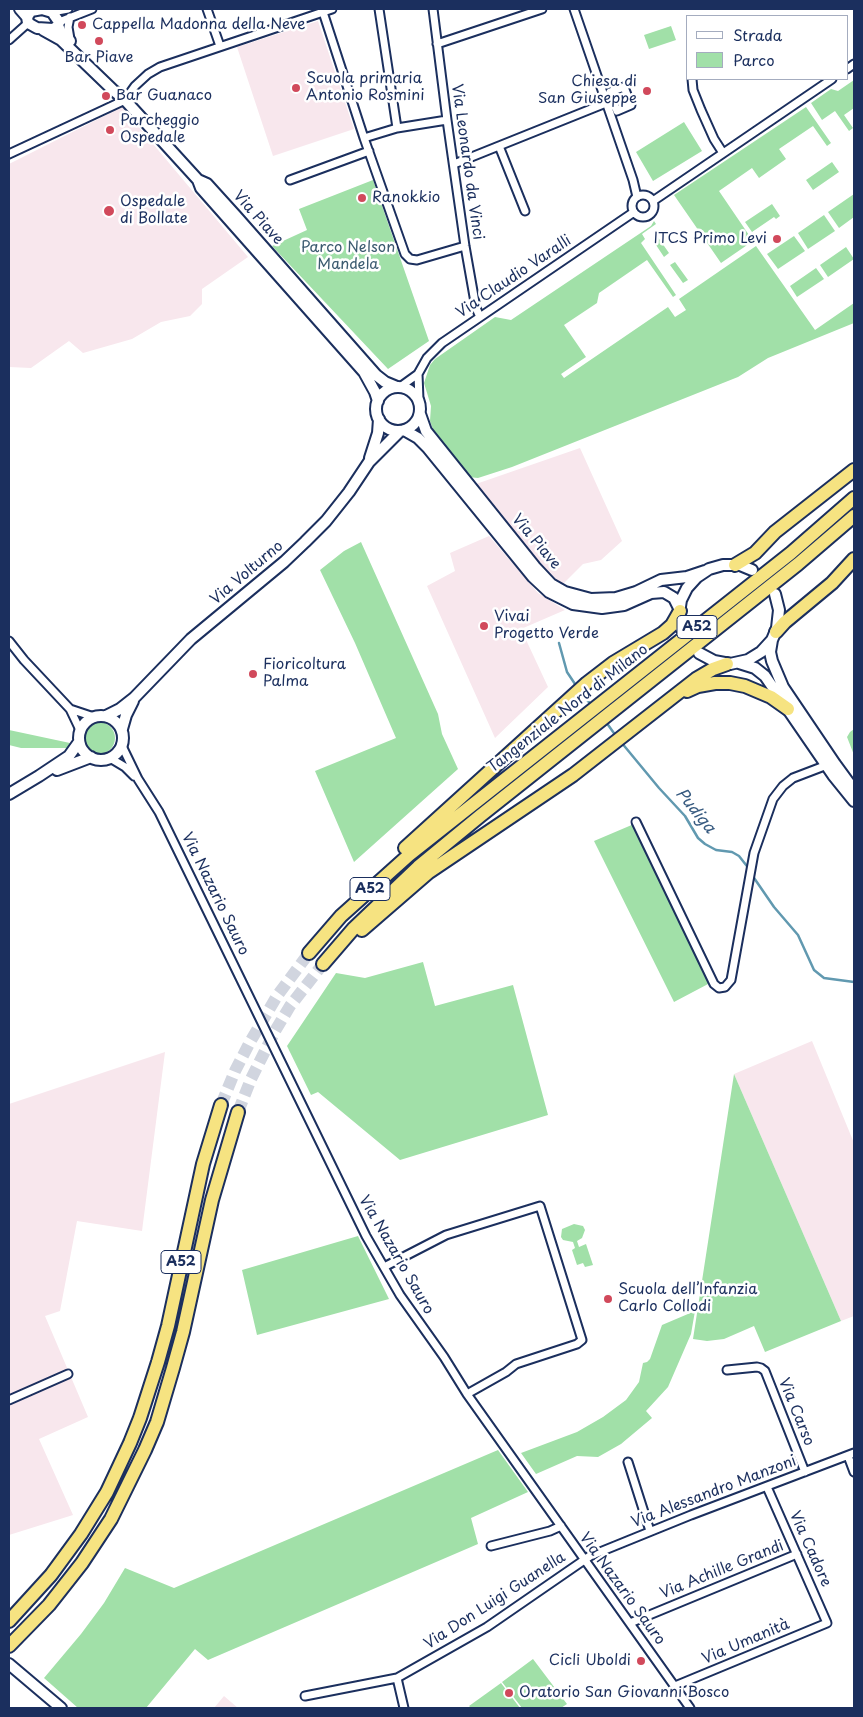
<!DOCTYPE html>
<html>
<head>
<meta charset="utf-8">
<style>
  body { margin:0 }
  #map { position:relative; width:863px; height:1717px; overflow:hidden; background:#fff; font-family:"Playpen Sans",sans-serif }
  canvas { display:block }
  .frame { position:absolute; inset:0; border:10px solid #1b2f5e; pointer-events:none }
  .legend { position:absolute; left:686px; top:15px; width:162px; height:65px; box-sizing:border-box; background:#fff; border:1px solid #a4acbf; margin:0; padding:6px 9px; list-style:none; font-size:15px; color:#1b2f5e }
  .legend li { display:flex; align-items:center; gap:10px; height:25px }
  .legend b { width:25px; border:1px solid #a4acbf }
</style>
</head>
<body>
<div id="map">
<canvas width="863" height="1717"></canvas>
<div class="frame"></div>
<ul class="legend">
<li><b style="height:6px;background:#fff"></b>Strada</li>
<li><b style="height:14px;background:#a1e0a8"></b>Parco</li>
</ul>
</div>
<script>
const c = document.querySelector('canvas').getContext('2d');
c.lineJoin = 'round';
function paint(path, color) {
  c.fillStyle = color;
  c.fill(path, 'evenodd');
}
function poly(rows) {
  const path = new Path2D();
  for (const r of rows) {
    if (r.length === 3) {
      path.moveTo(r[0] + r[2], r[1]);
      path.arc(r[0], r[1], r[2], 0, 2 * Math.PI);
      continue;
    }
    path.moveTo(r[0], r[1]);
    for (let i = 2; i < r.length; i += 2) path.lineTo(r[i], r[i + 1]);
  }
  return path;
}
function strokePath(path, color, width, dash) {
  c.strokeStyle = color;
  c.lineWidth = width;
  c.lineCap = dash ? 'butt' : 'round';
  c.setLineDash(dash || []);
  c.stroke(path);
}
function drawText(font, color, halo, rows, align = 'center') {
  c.font = font + ' "Playpen Sans",sans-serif';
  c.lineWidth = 5;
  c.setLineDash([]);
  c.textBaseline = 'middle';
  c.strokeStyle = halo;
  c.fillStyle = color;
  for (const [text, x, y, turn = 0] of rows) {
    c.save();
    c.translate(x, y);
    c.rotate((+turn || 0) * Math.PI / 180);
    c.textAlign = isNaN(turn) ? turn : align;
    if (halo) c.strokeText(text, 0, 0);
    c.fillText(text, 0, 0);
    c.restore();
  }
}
paint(poly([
  [318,21,354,129,273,156,237,47],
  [122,107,248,257,202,289,202,304,190,316,161,322,132,339,83,353,69,341,31,368,9,367,9,164],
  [580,448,622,541,601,560,583,564,562,585,553,580,476,484],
  [489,536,538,593,565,610,521,629,548,687,495,738,427,586,455,571,450,553],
  [812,1041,854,1143,854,1316,841,1321,734,1074],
  [165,1052,142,1231,77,1221,60,1311,45,1316,88,1417,39,1439,73,1515,9,1535,9,1104],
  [224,1696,238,1708,214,1708]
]), '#f8e7ed');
paint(poly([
  [671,26,676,40,649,49,644,35],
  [854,80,854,108,844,115,853,128,849,131,835,111,822,120,811,103,831,89,838,91],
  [806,107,831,143,827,146,813,126,779,149,786,159,759,178,752,168,719,191,753,241,721,263,674,195],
  [684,122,702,151,653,181,636,152],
  [832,162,839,172,813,190,806,180],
  [373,180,429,341,388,369,272,246,307,230,299,209],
  [854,194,854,217,839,228,828,212],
  [772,204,780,216,776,219,774,217,752,232,745,222],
  [824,215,835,231,808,249,798,233],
  [654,221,656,224,642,234,645,239,641,243,676,295,673,297,647,260,599,293,597,303,564,325,586,357,561,374,564,378,668,307,675,317,686,310,679,299,756,246,815,330,854,303,854,323,768,358,738,377,512,467,478,478,468,477,434,432,430,421,431,406,424,383,430,365,435,359,495,317,511,320,651,226],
  [655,233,669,253,664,257,654,242],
  [794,236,805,251,778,269,767,254],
  [846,247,854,259,828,277,820,265],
  [675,262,688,280,683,283,670,265],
  [816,268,824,279,797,297,790,286],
  [361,542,438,714,442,734,458,769,354,862,315,771,396,738,355,643,320,570,344,551],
  [99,738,16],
  [854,729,854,755,847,737,850,732],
  [9,730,70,743,67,748,21,748,9,745],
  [634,824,710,983,674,1002,594,841],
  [423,962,435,1006,513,985,548,1115,400,1160,318,1092,311,1095,287,1046,336,973,365,978],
  [734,1074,841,1321,765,1352,754,1326,724,1339,707,1341,693,1339],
  [574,1224,583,1226,585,1230,582,1238,577,1241,579,1247,586,1244,593,1265,585,1267,583,1263,577,1265,572,1250,575,1248,573,1242,563,1240,561,1237,562,1229],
  [358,1236,389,1299,257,1335,242,1270],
  [695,1311,691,1334,668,1387,646,1411,652,1418,621,1444,598,1457,577,1456,536,1474,521,1453,577,1432,603,1417,626,1400,639,1382,643,1363,647,1362,650,1359,662,1325],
  [498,1450,528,1492,471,1518,478,1544,208,1660,195,1649,146,1708,78,1708,44,1678,81,1634,104,1603,125,1568,174,1588],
  [533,1659,567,1704,561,1708,522,1708,502,1682],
  [501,1683,520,1708,471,1708,469,1706]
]), '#a1e0a8');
strokePath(poly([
  [559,643,567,672,577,687],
  [582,693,591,705],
  [606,722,616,736],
  [621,742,659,788,685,816,698,838,705,844,716,850,732,852,739,856,750,870],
  [752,875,774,907,798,935,814,970,824,978,854,982]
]), '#6199b0', 2.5);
strokePath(poly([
  [221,1105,235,1071,250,1042,277,996,309,953],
  [238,1112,251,1079,275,1031,290,1006,323,964]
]), '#d1d5df', 12, [12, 6]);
const street = poly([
  [207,9,220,46],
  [322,9,364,138,405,254,410,259,417,260,465,246],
  [379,9,397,128],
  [433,9,447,120,465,246,476,308,480,317],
  [574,9,633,180,637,197],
  [52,12,68,9],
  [70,17,68,27,70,39],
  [59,22,92,9],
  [9,40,28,23],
  [437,44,542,9],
  [847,69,854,64],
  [692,79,693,90,701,110,714,139,723,153],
  [624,87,631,105,617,111,610,92,624,87],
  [364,138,397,128,447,120],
  [499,146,525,211],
  [9,154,125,100,135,86,148,74,160,67,332,9],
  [454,164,606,103],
  [290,180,369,151],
  [643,206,11],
  [653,201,832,79],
  [418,374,419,400],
  [400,387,418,374,427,358,442,343,634,212],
  [9,641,24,660,70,709,80,730],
  [70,709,94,717],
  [122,746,138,779,159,812,366,1236,400,1295,444,1357,467,1394,690,1708],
  [110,758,125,767,134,776],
  [636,822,714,984,719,988,725,987,731,980,754,853,773,799,783,786,793,778,827,765],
  [384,1267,446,1235,540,1206,582,1340,577,1344,516,1364,506,1372,467,1394],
  [727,1370,757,1367,761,1368,765,1371,805,1472],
  [9,1400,68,1374],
  [848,1456,854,1472],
  [628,1462,650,1531],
  [491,1546,550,1531,561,1526],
  [630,1623,797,1554],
  [397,1678,404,1708],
  [675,1686,827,1623,767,1487],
  [305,1696,397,1678,487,1627,590,1556,691,1515,854,1453]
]);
const secondary = poly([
  [20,9,27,17,28,23,37,28,53,29,58,26,59,22,52,12,42,9,31,11,27,17],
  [58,26,61,32,70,41],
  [43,30,61,40,114,91,125,100,198,180,201,188,364,372,375,392,378,401],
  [198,180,207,184,236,216,376,375,385,382,397,387],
  [398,409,22],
  [420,414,426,431,535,567,551,584,565,592,591,599,616,598,636,592,661,580,687,577,705,571],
  [404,430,418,438,428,448,533,577,549,592,573,604,602,608,624,605,651,593,664,592,674,598,680,610],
  [370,458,378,433,379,419],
  [681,628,679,613,681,600,687,588,697,577,709,569,723,565,740,565,752,570],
  [772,640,770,652,772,661,783,687,835,764,854,790],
  [699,653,714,661,730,664,748,660,761,652,772,640,777,628,779,610,775,594],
  [739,663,755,668,765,676,833,775,854,801],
  [101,738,22],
  [106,716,120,709,134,698,191,639,284,562,305,542,326,521,349,492,369,462,400,431],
  [122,729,126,715,133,701],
  [57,770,91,757],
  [9,794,39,776,69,756,79,742],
  [9,1664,61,1708]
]);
const highway = poly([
  [735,565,755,553,775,532,854,470],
  [776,632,785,622,832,583,854,559],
  [687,691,698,686,715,683,730,683,745,686,771,697,788,709],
  [405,848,587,683,613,663,663,633,672,625,680,611],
  [362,930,429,872,573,775,696,679,713,669,727,664],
  [309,953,341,916,409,855,791,553,854,498],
  [323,964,354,928,418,867,480,816,798,564,854,516],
  [9,1621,51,1575,81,1534,107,1492,130,1443,140,1418,158,1362,168,1326,203,1164,221,1105],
  [9,1646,49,1605,82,1563,111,1519,145,1450,157,1422,173,1368,183,1332,212,1200,238,1112]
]);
strokePath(street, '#1b2f5e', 11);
strokePath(secondary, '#1b2f5e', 14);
strokePath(highway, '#1b2f5e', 16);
strokePath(street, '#fff', 7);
strokePath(secondary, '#fff', 10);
strokePath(highway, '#f6e381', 12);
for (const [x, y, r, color] of [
  [82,25,5,"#d1495b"],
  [99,41,5,"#d1495b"],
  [296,88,5,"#d1495b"],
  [647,91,5,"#d1495b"],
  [106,96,5,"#d1495b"],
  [110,130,5,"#d1495b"],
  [362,198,5,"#d1495b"],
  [109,211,6,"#d1495b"],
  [777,239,5,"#d1495b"],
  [484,626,5,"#d1495b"],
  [253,674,5,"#d1495b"],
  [608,1299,5,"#d1495b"],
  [641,1661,5,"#d1495b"],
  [509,1693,5,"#d1495b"]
]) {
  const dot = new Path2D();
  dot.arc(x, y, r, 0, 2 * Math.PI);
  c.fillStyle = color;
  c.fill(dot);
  strokePath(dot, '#fff', 2);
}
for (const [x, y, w] of [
  [697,627,40],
  [370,889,40],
  [181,1262,40]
]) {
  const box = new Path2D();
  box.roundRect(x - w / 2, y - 11.5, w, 23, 4);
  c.fillStyle = '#fff';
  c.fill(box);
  strokePath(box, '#1b2f5e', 1);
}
drawText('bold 14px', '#1b2f5e', null, [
  ["A52",697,627],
  ["A52",370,889],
  ["A52",181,1262]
]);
drawText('15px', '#1b2f5e', '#fff', [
  ["Cappella Madonna della Neve",92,25],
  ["Bar Piave",99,58,"center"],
  ["Scuola primaria",306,79],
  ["Antonio Rosmini",306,96],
  ["Chiesa di",637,82,"right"],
  ["San Giuseppe",637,99,"right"],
  ["Bar Guanaco",116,96],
  ["Parcheggio",120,121],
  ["Ospedale",120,138],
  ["Ranokkio",372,198],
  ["Ospedale",120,202],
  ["di Bollate",120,219],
  ["ITCS Primo Levi",767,239,"right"],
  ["Vivai",494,617],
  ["Progetto Verde",494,634],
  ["Fioricoltura",263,665],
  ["Palma",263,682],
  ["Scuola dell’Infanzia",618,1290],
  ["Carlo Collodi",618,1307],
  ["Cicli Uboldi",631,1661,"right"],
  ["Oratorio San Giovanni Bosco",519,1693]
], 'left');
drawText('15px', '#1b2f5e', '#fff', [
  ["Via Leonardo da Vinci",467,162,82],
  ["Via Piave",258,218,48],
  ["Via Claudio Varalli",514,277,-34],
  ["Via Piave",536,542,50],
  ["Via Volturno",247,573,-40],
  ["Tangenziale Nord di Milano",568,709,-38],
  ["Via Nazario Sauro",215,894,64],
  ["Via Nazario Sauro",396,1255,60],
  ["Via Carso",796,1412,68],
  ["Via Alessandro Manzoni",714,1492,-21],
  ["Via Cadore",810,1549,66],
  ["Via Achille Grandi",722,1570,-22],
  ["Via Nazario Sauro",622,1589,54],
  ["Via Don Luigi Guanella",495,1601,-33],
  ["Via Umanità",746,1642,-23]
]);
drawText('15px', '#3c5b70', '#fff', [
  ["Parco Nelson",348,248],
  ["Mandela",348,265]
]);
drawText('italic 16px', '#385b80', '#fff', [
  ["Pudiga",695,811,51]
]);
</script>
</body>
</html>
